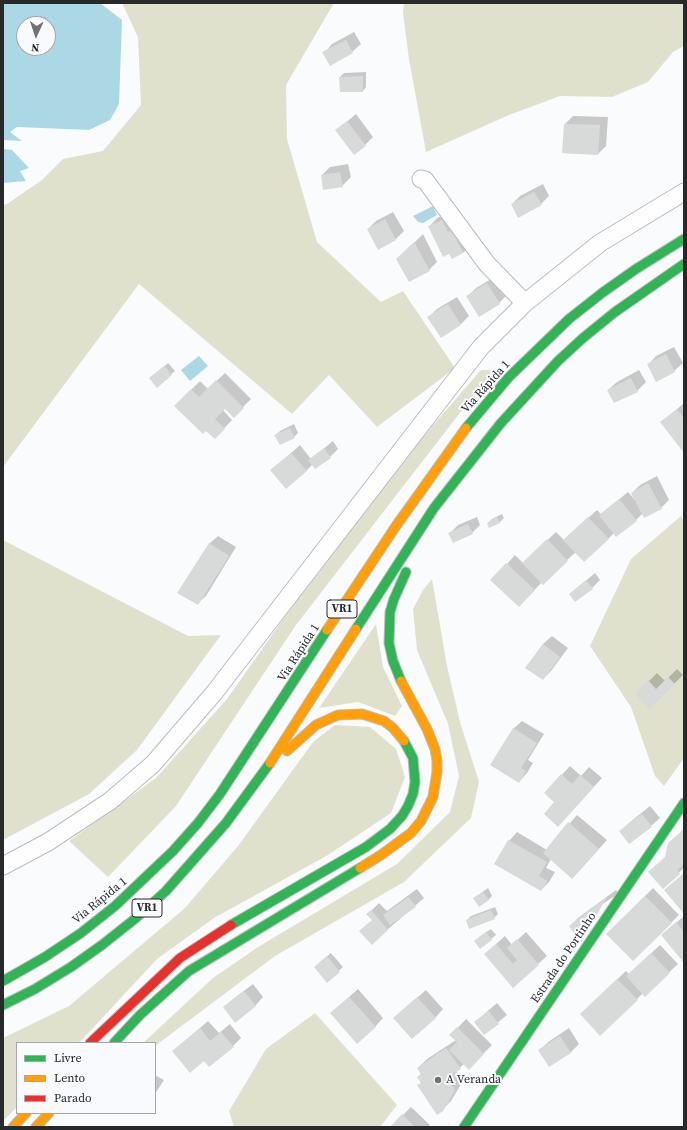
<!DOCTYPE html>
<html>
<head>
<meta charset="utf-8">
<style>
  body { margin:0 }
  #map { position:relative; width:687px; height:1130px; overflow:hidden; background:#fafbfc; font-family:"Source Serif 4",serif }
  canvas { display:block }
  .frame { position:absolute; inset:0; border:4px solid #28292a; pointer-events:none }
  .legend { position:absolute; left:16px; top:1042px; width:140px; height:72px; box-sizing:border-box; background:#f9fafd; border:1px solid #a5a6a9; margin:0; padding:5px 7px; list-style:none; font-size:12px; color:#28292a }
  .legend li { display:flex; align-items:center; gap:8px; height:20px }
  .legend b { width:20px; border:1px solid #a5a6a9 }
  .north { position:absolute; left:16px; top:16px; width:40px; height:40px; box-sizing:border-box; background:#f9fafd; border:1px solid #a5a6a9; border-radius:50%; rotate:183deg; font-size:11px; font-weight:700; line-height:16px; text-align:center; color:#28292a }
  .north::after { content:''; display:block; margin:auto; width:14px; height:18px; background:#727274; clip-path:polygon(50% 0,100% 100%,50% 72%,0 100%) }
</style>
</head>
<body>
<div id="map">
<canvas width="687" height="1130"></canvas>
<div class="frame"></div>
<ul class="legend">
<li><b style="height:5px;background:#30b455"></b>Livre</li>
<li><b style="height:5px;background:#ff9f0a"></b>Lento</li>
<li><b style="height:5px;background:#e5322d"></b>Parado</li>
</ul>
<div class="north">N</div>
</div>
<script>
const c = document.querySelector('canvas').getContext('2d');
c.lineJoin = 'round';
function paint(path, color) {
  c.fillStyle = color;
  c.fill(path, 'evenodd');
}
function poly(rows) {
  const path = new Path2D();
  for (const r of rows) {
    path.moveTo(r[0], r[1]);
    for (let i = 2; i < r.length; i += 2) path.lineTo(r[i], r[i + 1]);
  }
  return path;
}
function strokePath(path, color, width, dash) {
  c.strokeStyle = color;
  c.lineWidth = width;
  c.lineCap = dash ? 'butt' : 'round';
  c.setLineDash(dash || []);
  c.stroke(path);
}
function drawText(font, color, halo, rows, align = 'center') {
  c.font = font + ' "Source Serif 4",serif';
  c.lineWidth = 4;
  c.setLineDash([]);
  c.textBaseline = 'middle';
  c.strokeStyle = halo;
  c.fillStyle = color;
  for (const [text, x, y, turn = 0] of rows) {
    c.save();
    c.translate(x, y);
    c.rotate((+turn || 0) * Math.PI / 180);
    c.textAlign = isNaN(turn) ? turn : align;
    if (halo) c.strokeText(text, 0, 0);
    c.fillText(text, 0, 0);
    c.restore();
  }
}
paint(poly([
  [122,3,334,3,286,85,287,139,317,242,381,302,403,291,455,368,377,427,329,375,292,414,139,284,3,467,3,205,7,204,42,180,63,159,103,151,141,105,138,37],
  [404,3,684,3,684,46,673,52,648,82,612,97,560,96,509,115,426,152,409,59,403,13],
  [481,370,497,370,459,414,296,625,176,806,108,877,69,841,156,778,227,699,293,605,381,485],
  [681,516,684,521,684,758,664,786,655,776,631,707,590,646,631,559],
  [3,540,188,636,221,635,137,750,89,794,3,840],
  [432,579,447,666,460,722,479,782,471,818,404,882,275,956,155,1046,155,1043,143,1043,213,978,258,947,397,864,450,812,459,776,448,724,417,650,413,609,423,590],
  [376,624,383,667,402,706,395,716,358,702,319,708],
  [335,725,370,727,396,749,405,777,391,813,328,855,214,918,157,959,79,1043,17,1043,17,1107,3,1121,3,1038,69,1006,185,908,238,846,313,742],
  [315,1013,397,1105,380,1127,234,1127,229,1111,266,1049]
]), '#e0e1cd');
paint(poly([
  [3,3,100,3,122,20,119,104,110,120,89,130,17,127,10,132,22,141,3,140],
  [24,24,48,24,48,48,24,48],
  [3,149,12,150,29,168,20,171,26,181,3,183],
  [433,206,437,215,423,223,418,222,413,216],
  [199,356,208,366,190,381,181,370]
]), '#acd8e5');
paint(poly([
  [354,32,361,44,352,52,324,53,332,44],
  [366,72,366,87,363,91,341,91,340,77,344,73],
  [356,114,373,137,365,145,337,130],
  [573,116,608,117,606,146,598,154,563,153,565,124],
  [348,164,351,177,342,186,322,175,330,167],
  [543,184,549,196,541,204,512,204,520,196],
  [393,212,404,231,396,239,368,229,376,221],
  [450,212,471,244,463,253,429,227,437,218],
  [423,234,437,262,429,270,398,259],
  [496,276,507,295,499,303,467,297,476,288],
  [457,297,469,316,461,324,441,336,429,317,437,309],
  [674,347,683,363,674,371,648,365,656,356],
  [168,363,175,371,171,374,154,375],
  [639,370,646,382,637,391,608,390,617,382],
  [225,373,251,399,234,416,225,408,223,410,232,420,215,438,175,406,200,381,208,389],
  [684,403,684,451,662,422],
  [294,424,298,433,294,437,276,435,280,431],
  [333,441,338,449,330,457,313,464,306,471,272,470,300,445,311,459],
  [657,476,669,500,661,508,643,513,636,520,614,533,608,539,576,552,542,582,528,597,507,564,515,555,523,563,556,532,564,540,597,510,601,514,628,492,635,500,635,499,632,493,640,485],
  [502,514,504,518,500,522,490,527,488,523,492,519],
  [477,517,480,525,472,533,449,534,458,525],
  [218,536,236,547,206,596,197,604,209,544],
  [595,573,600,580,592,588,570,594],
  [552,636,568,648,551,671,543,679,527,667,543,644],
  [677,669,683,675,650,708,636,694,657,673,665,681],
  [522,721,544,734,528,760,533,763,527,773,519,782,513,729],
  [570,766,581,776,589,767,602,778,566,817,556,802,545,793],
  [650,806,660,818,651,826,630,843,621,831,629,823],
  [577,815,607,840,580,870,551,859,546,868,555,872,549,882,541,890,509,841,517,832,547,850],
  [684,829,684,868,663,888,666,856,678,835],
  [488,888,492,896,488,900,474,898],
  [653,888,679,915,633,960,607,934],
  [417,889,424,898,372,943,373,920,368,914,379,903,387,911],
  [616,890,619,893,570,926,578,918],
  [495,907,498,914,494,918,467,920,471,916],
  [684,916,684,962,662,935],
  [491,929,496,935,481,947,479,937],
  [526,932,547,956,513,986,485,954,505,936,512,945],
  [660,945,678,964,645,995,643,993,637,999,589,1006,626,971,629,974],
  [331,953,343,967,327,981,319,963],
  [253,984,263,997,255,1006,224,1007,233,999],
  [358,989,383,1018,375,1027,331,1013],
  [426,990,443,1009,435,1018,403,1010],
  [497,1003,507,1015,484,1034,475,1022],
  [466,1019,492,1045,469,1068,464,1064,456,1071,463,1081,451,1101,442,1110,418,1077,422,1073,418,1068,427,1059,456,1040,451,1035],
  [208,1021,219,1033,230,1024,241,1038,233,1046,204,1060,173,1051],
  [569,1028,579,1044,571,1052,550,1066,539,1051,548,1042],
  [155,1075,164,1080,155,1094],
  [411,1107,430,1125,428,1127,391,1127]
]), '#0003');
paint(poly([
  [346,40,353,53,330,66,322,52],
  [363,76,363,92,340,92,339,77],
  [347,121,366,146,354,155,335,130],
  [564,124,600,125,598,155,562,153],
  [340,172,343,187,323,190,321,175],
  [534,192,542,205,518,218,511,204],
  [385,219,396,240,378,250,367,229],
  [442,220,448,232,452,230,463,253,452,259,449,254,443,257,428,226],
  [414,242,430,271,409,282,396,259],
  [487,283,500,304,479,317,466,296],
  [448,304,461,325,441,338,427,317],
  [666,354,675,372,656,382,647,364],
  [164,366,172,375,157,388,149,378],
  [631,378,638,392,614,403,607,390],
  [216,380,244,408,234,418,225,409,215,419,225,429,215,439,206,431,203,434,174,406,191,389,199,397],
  [677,409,684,419,684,453,660,422],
  [290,428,295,438,280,445,274,435],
  [324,448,331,458,315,469,308,460],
  [291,453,307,471,286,489,270,470],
  [648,483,662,509,644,518,631,493],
  [619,499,637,521,616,537,599,515],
  [497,517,500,523,489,528,487,523],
  [588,517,609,539,584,562,563,540],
  [468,524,473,534,453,543,448,533],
  [547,539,568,561,543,585,522,563],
  [209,543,229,556,198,605,177,593],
  [506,563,535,590,519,607,490,580],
  [586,580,593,589,575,602,569,594],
  [543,644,560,657,543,680,525,668],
  [668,677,675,684,650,709,635,694,648,680,656,689],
  [513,728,537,743,521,768,526,771,519,783,490,765],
  [561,774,572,784,580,775,594,787,558,827,544,814,554,802,544,793],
  [642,814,652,827,629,844,619,831],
  [568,822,599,849,572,879,543,853],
  [683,830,684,831,684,864,677,870,680,874,663,889,648,872,665,857,668,843],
  [508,840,547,862,539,876,547,881,541,891,494,864],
  [684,873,684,914,664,890],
  [483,892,489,900,479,907,473,898],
  [645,896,672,923,633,961,606,934],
  [409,897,416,907,390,925,383,915],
  [607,897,581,943,569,926],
  [371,910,388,930,372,945,359,931,372,920,366,914],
  [491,910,495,919,469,929,466,920],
  [676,922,684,932,684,963,661,935],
  [486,932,492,940,480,949,474,941],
  [517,939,539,965,513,988,484,954,496,944,513,964,517,960,507,948],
  [651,953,670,973,645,997,626,976],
  [327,956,340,972,327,983,314,967],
  [617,979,638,1000,600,1036,580,1014],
  [244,991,256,1006,235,1023,223,1007],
  [349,997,376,1027,357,1044,330,1013],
  [417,997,436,1018,412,1039,393,1018],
  [489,1011,499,1024,484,1035,474,1022],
  [457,1027,484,1054,469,1070,449,1050,457,1042,449,1035],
  [200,1028,210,1041,221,1032,234,1047,209,1067,204,1061,190,1073,172,1051],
  [560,1036,571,1053,549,1067,538,1050],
  [446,1048,461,1069,447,1078,455,1090,443,1111,437,1115,417,1085,421,1083,417,1077,421,1074,417,1068],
  [402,1114,415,1127,390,1127]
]), '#d8d9d9');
const street = poly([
  [421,179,425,180,487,264,525,303],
  [3,866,48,842,110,801,153,764,214,693,481,347,525,303,600,243,684,192]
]);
const fast = poly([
  [466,428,509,377,569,319,602,293,636,269,684,239],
  [356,629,434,508,501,423,558,361,583,338,615,312,684,264],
  [401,681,393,661,389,643,390,612,394,599,406,572],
  [231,925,366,847,390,829,402,816,408,806,413,794,415,782,413,758,404,741],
  [3,981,45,957,81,933,115,906,173,851,198,823,220,794,327,630],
  [3,1005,35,989,71,967,102,945,136,918,166,891,226,823,270,763],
  [114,1043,140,1015,189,971,360,868],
  [464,1127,684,803]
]);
const slow = poly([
  [327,630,396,526,466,428],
  [287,751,316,725,338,715,362,714,384,721,393,728,404,741],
  [270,763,356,629],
  [360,868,381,855,411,833,421,821,433,797,437,772,437,760,435,749,427,729,401,681],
  [13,1127,26,1113],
  [36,1127,49,1113]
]);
const jam = poly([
  [90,1043,180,958,231,925]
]);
strokePath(street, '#bbbcbd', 19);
strokePath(fast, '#bbbcbd', 11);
strokePath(slow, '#bbbcbd', 11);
strokePath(jam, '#bbbcbd', 11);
strokePath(street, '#fefeff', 17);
strokePath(fast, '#30b455', 9);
strokePath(slow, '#ff9f0a', 9);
strokePath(jam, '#e5322d', 9);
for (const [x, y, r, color] of [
  [438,1080,4,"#727274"]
]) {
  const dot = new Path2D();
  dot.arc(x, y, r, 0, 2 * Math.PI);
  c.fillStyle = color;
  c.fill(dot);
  strokePath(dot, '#f9fafd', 1.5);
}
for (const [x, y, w] of [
  [342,609,30],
  [147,908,30]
]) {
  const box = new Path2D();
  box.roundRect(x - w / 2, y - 9, w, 18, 3);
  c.fillStyle = '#f9fafd';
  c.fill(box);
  strokePath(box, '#28292a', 1);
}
drawText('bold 11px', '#28292a', null, [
  ["VR1",342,609],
  ["VR1",147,908]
]);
drawText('12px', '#28292a', '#f9fafd', [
  ["Via Rápida 1",486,387,-48],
  ["Via Rápida 1",299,653,-57],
  ["Via Rápida 1",100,901,-39],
  ["Estrada do Portinho",564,958,-56]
]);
drawText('12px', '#28292a', '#f9fafd', [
  ["A Veranda",446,1080]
], 'left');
</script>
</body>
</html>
